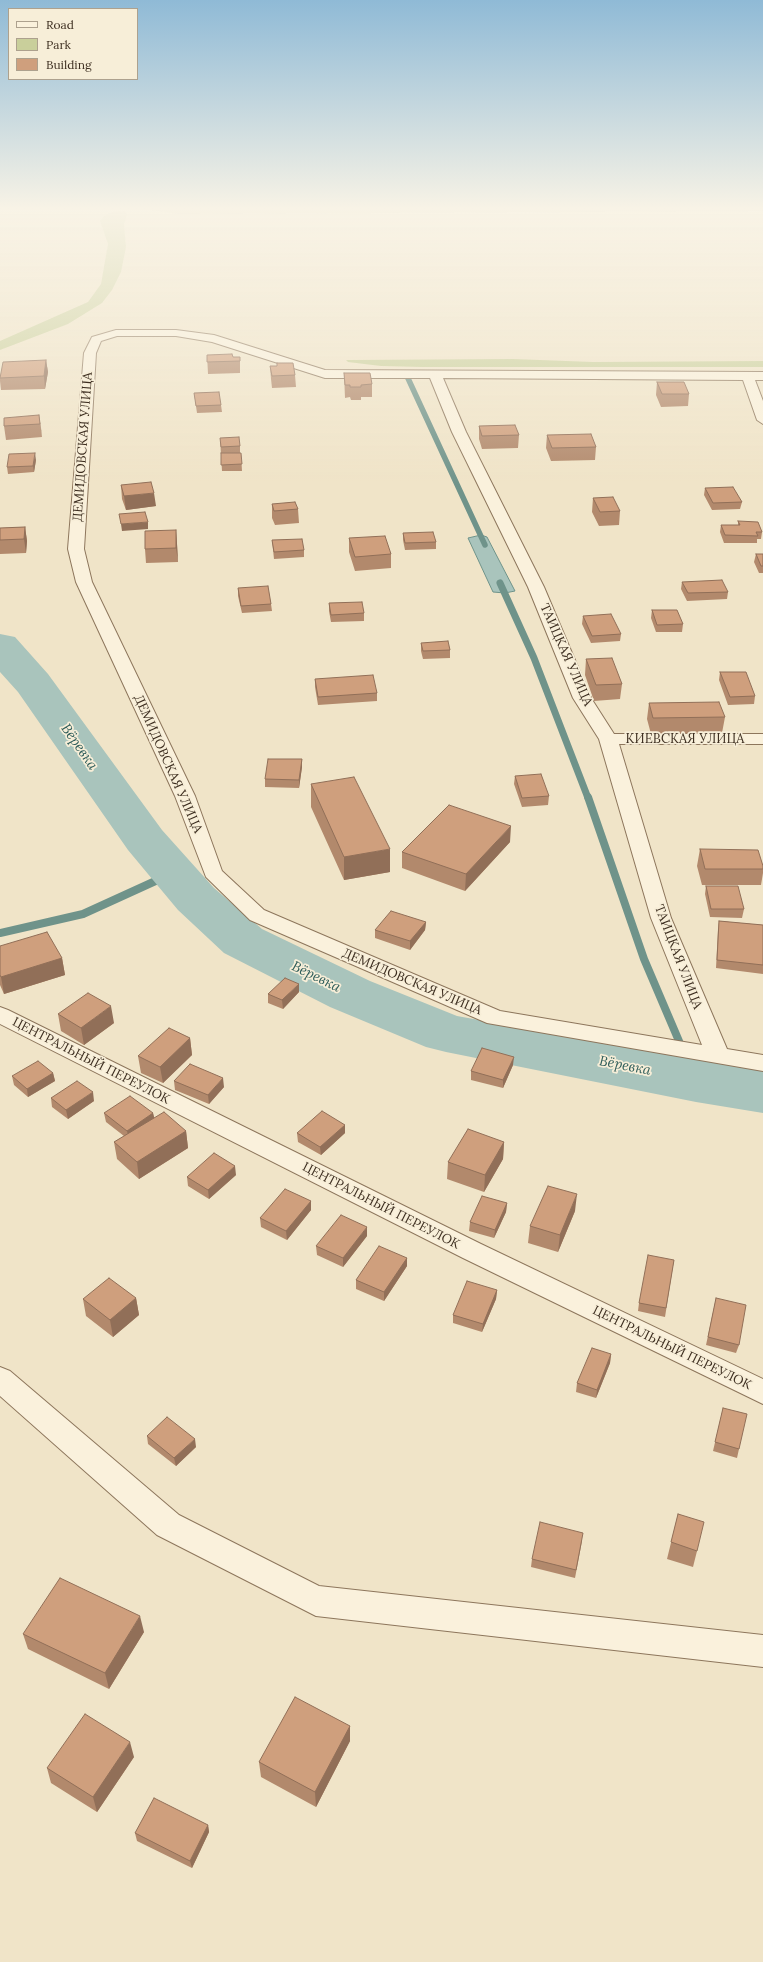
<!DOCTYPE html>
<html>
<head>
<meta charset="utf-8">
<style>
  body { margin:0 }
  #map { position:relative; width:763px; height:1962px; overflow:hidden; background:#f0e4c8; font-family:Lora,serif }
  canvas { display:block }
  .legend { position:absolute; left:8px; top:8px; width:130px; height:72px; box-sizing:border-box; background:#f7eed8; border:1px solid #ada18e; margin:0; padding:5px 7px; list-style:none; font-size:12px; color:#3d2e20 }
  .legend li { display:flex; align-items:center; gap:8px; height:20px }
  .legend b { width:20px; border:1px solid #ada18e }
</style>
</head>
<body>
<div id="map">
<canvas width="763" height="1962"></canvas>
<ul class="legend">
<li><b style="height:5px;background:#faf1dc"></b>Road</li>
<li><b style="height:11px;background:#c9cf9b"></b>Park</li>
<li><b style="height:11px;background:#cf9f7d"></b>Building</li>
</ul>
</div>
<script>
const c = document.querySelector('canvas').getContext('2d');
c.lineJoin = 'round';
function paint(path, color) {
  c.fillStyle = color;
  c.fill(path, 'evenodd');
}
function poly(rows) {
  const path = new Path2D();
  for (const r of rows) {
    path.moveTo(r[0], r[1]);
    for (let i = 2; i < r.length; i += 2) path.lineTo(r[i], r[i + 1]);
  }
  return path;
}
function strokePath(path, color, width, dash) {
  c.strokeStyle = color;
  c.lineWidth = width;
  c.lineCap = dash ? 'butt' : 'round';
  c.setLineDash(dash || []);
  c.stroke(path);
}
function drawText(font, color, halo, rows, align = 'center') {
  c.font = font + ' Lora,serif';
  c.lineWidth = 3.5;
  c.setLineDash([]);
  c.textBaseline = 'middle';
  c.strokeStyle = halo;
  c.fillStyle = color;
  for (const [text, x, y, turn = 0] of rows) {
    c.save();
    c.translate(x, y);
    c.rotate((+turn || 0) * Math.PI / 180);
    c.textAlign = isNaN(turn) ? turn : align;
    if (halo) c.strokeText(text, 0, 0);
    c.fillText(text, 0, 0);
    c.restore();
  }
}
paint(poly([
  [151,210,763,210,763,211,179,214],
  [125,211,127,215,124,224,126,247,121,272,112,290,102,303,68,324,0,350,0,341,88,302,101,284,108,244,100,221,104,216,112,212],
  [513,359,593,362,763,361,763,367,422,367,381,366,348,362,346,360]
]), '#c9cf9b');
const water = poly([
  [481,535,487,537,515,591,505,593,493,592,468,538,481,535]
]);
paint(water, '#a9c4bc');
strokePath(water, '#6f938a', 1);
strokePath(poly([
  [406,374,485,545]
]), '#6f938a', 5.5);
strokePath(poly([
  [500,583,534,658,588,798]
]), '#6f938a', 7);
strokePath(poly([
  [588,797,644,959,696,1081],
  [0,933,83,914,173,873]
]), '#6f938a', 8);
paint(poly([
  [0,634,15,637,48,674,162,830,214,888,262,929,370,981,457,1016,763,1071,763,1113,696,1102,446,1052,426,1047,330,1007,224,953,178,910,128,850,18,692,0,672,0,634]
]), '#a9c4bc');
const minor = poly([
  [116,330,176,330,214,335,325,370,763,372,763,380,755,380,763,401,763,424,757,420,743,380,443,378,466,432,544,587,591,698,614,734,763,734,763,744,619,744,671,918,727,1049,763,1055,763,1071,487,1023,250,920,206,877,175,796,76,582,68,549,84,353,92,337,116,330],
  [117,336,176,336,212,342,325,378,430,378,452,432,528,587,573,698,599,739,651,918,702,1045,500,1011,264,910,222,871,195,796,92,582,84,549,96,353,101,341,117,336],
  [0,1007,8,1010,481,1244,763,1379,763,1404,463,1258,0,1024,0,1007],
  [0,1367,10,1371,179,1515,319,1586,763,1635,763,1667,316,1616,157,1535,0,1396,0,1367]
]);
strokePath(minor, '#8d765c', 2);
paint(minor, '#faf1dc');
paint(poly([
  [207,355,233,357,240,357,240,373,208,374],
  [46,360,48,372,45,389,1,390,0,381,0,375],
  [270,366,295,375,296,387,272,388,271,379],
  [344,373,372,384,372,397,361,397,361,400,351,400,350,397,345,398],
  [657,382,689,394,688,406,661,407,656,395],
  [194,393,221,405,222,412,197,413],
  [39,415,42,437,6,440,4,426],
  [479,426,519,435,518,448,482,449,479,439],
  [547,435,596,447,595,460,551,461,546,448],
  [220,438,240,446,240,453,241,453,242,471,222,471],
  [36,460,34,472,8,474,7,467],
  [121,485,156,506,126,510,122,499],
  [705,488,742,502,740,509,712,510,704,495],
  [593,498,620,511,619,525,599,526,592,512],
  [272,504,298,509,299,523,275,525,272,518],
  [738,521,762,532,761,539,757,539,757,543,724,543,720,532,721,525,738,525],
  [25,527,27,541,26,553,0,554,0,528],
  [176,530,177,544,178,562,146,563,145,549],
  [403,533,436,542,436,549,405,550,403,540],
  [349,538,391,554,391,568,355,571,349,552],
  [272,540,304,550,304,557,274,559],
  [756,554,763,554,763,573,759,573,754,562],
  [682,582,728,592,727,599,687,601,681,589],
  [238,588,271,604,272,611,242,613,238,596],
  [329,603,364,613,364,621,331,622,329,611],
  [652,610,683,624,682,632,656,632,651,618],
  [583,616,621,634,620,641,591,643,582,624],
  [421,643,450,650,450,658,423,659,421,651],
  [586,659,622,684,620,699,594,701,585,675],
  [720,672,755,696,754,704,728,705,719,680],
  [315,679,377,693,377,701,318,705,315,687],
  [649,703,725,717,722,733,651,734,647,719],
  [302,759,302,767,299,788,265,787,265,779],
  [515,776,549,796,548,805,522,807,514,784],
  [311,784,390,872,344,880,311,807],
  [510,842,465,891,402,868,402,852],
  [700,849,763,866,763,873,761,885,702,885,697,866],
  [706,886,744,909,742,918,710,917,705,894],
  [719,921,763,925,763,974,716,968,718,929],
  [426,922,425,930,410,950,375,938,375,930],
  [0,946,62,958,65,975,4,994,0,985],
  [299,992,283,1009,268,1003,268,994],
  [58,1014,114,1023,84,1045,61,1031],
  [190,1038,192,1055,163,1083,141,1073,138,1056],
  [513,1065,503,1088,471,1080,471,1071],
  [53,1073,55,1081,28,1097,14,1085,12,1076],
  [174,1081,224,1087,209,1104,175,1090],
  [51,1098,94,1101,68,1119,52,1107],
  [104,1113,153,1113,154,1118,186,1131,188,1148,139,1179,117,1159,114,1142,124,1136,106,1122],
  [345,1125,345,1133,321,1155,298,1142,297,1133],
  [504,1142,503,1159,484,1192,447,1179,448,1162],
  [236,1175,209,1199,188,1186,187,1177],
  [311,1201,311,1210,287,1240,261,1227,260,1218],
  [507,1203,506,1212,494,1238,469,1231,470,1222],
  [575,1211,558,1252,528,1243,530,1226],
  [367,1236,343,1267,317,1255,316,1246],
  [407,1258,407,1266,384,1301,356,1289,356,1280],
  [674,1260,665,1317,638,1311,639,1303],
  [497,1290,496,1299,482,1332,453,1323,453,1315],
  [136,1298,139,1315,113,1337,86,1316,83,1299],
  [716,1298,739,1345,736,1353,706,1345],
  [611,1354,610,1363,596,1398,576,1392,577,1383],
  [723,1408,739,1449,737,1458,713,1451],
  [147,1436,196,1447,176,1466,148,1444],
  [678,1514,697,1551,693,1567,667,1559],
  [582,1541,575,1578,531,1567,532,1559],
  [144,1632,109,1689,28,1649,23,1634],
  [350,1726,350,1741,316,1807,261,1777,259,1762],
  [134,1757,97,1812,51,1783,47,1768],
  [208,1825,209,1832,192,1868,137,1841,135,1833]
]), '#b2896c');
paint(poly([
  [46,360,48,372,45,389,44,376],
  [39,415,41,428,42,437,40,424],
  [35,453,36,460,34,472,33,466],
  [154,493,156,506,126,510,124,496],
  [148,522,148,529,122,531,121,524],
  [25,527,27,541,26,553,24,539],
  [176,530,177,544,178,562,176,548],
  [302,759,302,767,299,788,299,780],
  [511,826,510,842,465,891,466,874],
  [390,849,390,872,344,880,344,857],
  [426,922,425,930,410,950,410,941],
  [62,958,65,975,4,994,1,977],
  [299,984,299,992,283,1009,282,1000],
  [111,1006,114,1023,84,1045,81,1028],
  [190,1038,192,1055,163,1083,160,1067],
  [514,1057,513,1065,503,1088,503,1080],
  [53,1073,55,1081,28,1097,27,1089],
  [223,1078,224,1087,209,1104,208,1095],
  [93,1092,94,1101,68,1119,66,1110],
  [153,1113,155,1121,129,1140,127,1131],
  [345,1125,345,1133,321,1155,320,1147],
  [186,1131,188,1148,139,1179,137,1162],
  [504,1142,503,1159,484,1192,485,1175],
  [235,1166,236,1175,209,1199,208,1190],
  [577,1194,575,1211,558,1252,560,1235],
  [311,1201,311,1210,287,1240,286,1231],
  [507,1203,506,1212,494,1238,495,1230],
  [367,1227,367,1236,343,1267,343,1258],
  [407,1258,407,1266,384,1301,384,1292],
  [497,1290,496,1299,482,1332,483,1324],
  [136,1298,139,1315,113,1337,110,1320],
  [611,1354,610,1363,596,1398,597,1390],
  [195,1439,196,1447,176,1466,174,1458],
  [140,1616,144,1632,109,1689,105,1673],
  [350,1726,350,1741,316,1807,315,1792],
  [130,1742,134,1757,97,1812,93,1797],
  [208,1825,209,1832,192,1868,190,1861]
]), '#916f58');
const building = poly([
  [232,354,233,357,240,357,240,361,207,362,207,355,232,354],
  [46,360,44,376,0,378,3,362,46,360],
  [277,363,293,363,295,375,272,376,270,366,277,366,277,363],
  [344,373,370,373,372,384,361,385,361,387,350,387,350,385,345,385,344,373],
  [657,382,684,382,689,394,662,394,657,382],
  [219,392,221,405,196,406,194,393,219,392],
  [39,415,40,424,4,426,4,418,39,415],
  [515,425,519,435,482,436,479,426,515,425],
  [591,434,596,447,552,448,547,435,591,434],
  [239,437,240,446,221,447,220,438,239,437],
  [35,453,33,466,7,467,9,454,35,453],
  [221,453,241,453,242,464,221,465,221,453],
  [151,482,154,493,124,496,121,485,151,482],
  [733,487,742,502,713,503,705,488,733,487],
  [613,497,620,511,600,512,593,498,613,497],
  [295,502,298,509,274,511,272,504,295,502],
  [145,512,148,522,121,524,119,514,145,512],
  [738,521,758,522,762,532,756,532,758,536,725,535,721,525,740,525,738,521],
  [25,527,24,539,0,540,0,528,25,527],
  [176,530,176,548,145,549,145,531,176,530],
  [433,532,436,542,405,543,403,533,433,532],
  [385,536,391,554,355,557,349,538,385,536],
  [302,539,304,550,274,552,272,540,302,539],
  [756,554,763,554,763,566,761,566,756,554],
  [722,580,728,592,688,593,682,582,722,580],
  [268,586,271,604,241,606,238,588,268,586],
  [362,602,364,613,331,615,329,603,362,602],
  [652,610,677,610,683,624,657,625,652,610],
  [611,614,621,634,592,636,583,616,611,614],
  [448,641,450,650,423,651,421,643,448,641],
  [612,658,622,684,596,685,586,659,612,658],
  [720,672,746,672,755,696,730,697,720,672],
  [373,675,377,693,318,697,315,679,373,675],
  [719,702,725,717,653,718,649,703,719,702],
  [268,759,302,759,299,780,265,779,268,759],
  [541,774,549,796,522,798,515,776,541,774],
  [354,777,390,849,344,857,311,784,354,777],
  [449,805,511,826,466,874,402,852,449,805],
  [700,849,758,850,763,866,763,869,705,869,700,849],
  [706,886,738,886,744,909,711,909,706,886],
  [391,911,426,922,410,941,375,930,391,911],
  [719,921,763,925,763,965,717,960,719,921],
  [47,932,62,958,1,977,0,975,0,946,47,932],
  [285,978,299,984,282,1000,268,994,285,978],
  [88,993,111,1006,81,1028,58,1014,88,993],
  [169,1028,190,1038,160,1067,138,1056,169,1028],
  [482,1048,514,1057,503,1080,471,1071,482,1048],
  [38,1061,53,1073,27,1089,12,1076,38,1061],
  [190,1064,223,1078,208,1095,174,1081,190,1064],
  [77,1081,93,1092,66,1110,51,1098,77,1081],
  [130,1096,153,1113,127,1131,104,1113,130,1096],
  [322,1111,345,1125,320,1147,297,1133,322,1111],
  [164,1112,186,1131,137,1162,114,1142,164,1112],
  [468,1129,504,1142,485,1175,448,1162,468,1129],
  [214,1153,235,1166,208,1190,187,1177,214,1153],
  [548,1186,577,1194,560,1235,530,1226,548,1186],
  [285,1189,311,1201,286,1231,260,1218,285,1189],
  [482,1196,507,1203,495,1230,470,1222,482,1196],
  [341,1215,367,1227,343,1258,316,1246,341,1215],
  [379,1246,407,1258,384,1292,356,1280,379,1246],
  [648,1255,674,1260,666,1308,639,1303,648,1255],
  [109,1278,136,1298,110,1320,83,1299,109,1278],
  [467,1281,497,1290,483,1324,453,1315,467,1281],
  [716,1298,746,1305,739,1345,708,1337,716,1298],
  [592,1348,611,1354,597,1390,577,1383,592,1348],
  [723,1408,747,1414,739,1449,715,1442,723,1408],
  [167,1417,195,1439,174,1458,147,1436,167,1417],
  [678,1514,704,1522,697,1551,671,1542,678,1514],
  [540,1522,583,1533,576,1570,532,1559,540,1522],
  [60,1578,140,1616,105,1673,23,1634,60,1578],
  [295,1697,350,1726,315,1792,259,1762,295,1697],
  [85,1714,130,1742,93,1797,47,1768,85,1714],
  [154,1798,208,1825,190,1861,135,1833,154,1798]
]);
paint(building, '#cf9f7d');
strokePath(building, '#916f58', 1);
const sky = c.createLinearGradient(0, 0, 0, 485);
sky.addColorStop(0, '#8fbad6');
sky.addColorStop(0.43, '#f8f3e6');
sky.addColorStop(1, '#f8f3e600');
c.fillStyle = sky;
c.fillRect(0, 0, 763, 485);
drawText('13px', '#3d2e20', '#f7eed8', [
  ["ДЕМИДОВСКАЯ УЛИЦА",83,447,-86],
  ["ТАИЦКАЯ УЛИЦА",566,655,66],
  ["КИЕВСКАЯ УЛИЦА",685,739],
  ["ДЕМИДОВСКАЯ УЛИЦА",168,764,66],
  ["ТАИЦКАЯ УЛИЦА",678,957,69],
  ["ДЕМИДОВСКАЯ УЛИЦА",412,982,23],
  ["ЦЕНТРАЛЬНЫЙ ПЕРЕУЛОК",91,1061,27],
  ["ЦЕНТРАЛЬНЫЙ ПЕРЕУЛОК",381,1206,27],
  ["ЦЕНТРАЛЬНЫЙ ПЕРЕУЛОК",672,1348,26]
]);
drawText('italic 14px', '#2f5d5a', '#f7eed8', [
  ["Вёревка",79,747,55],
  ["Вёревка",316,977,26],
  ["Вёревка",625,1066,11]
]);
</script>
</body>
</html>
